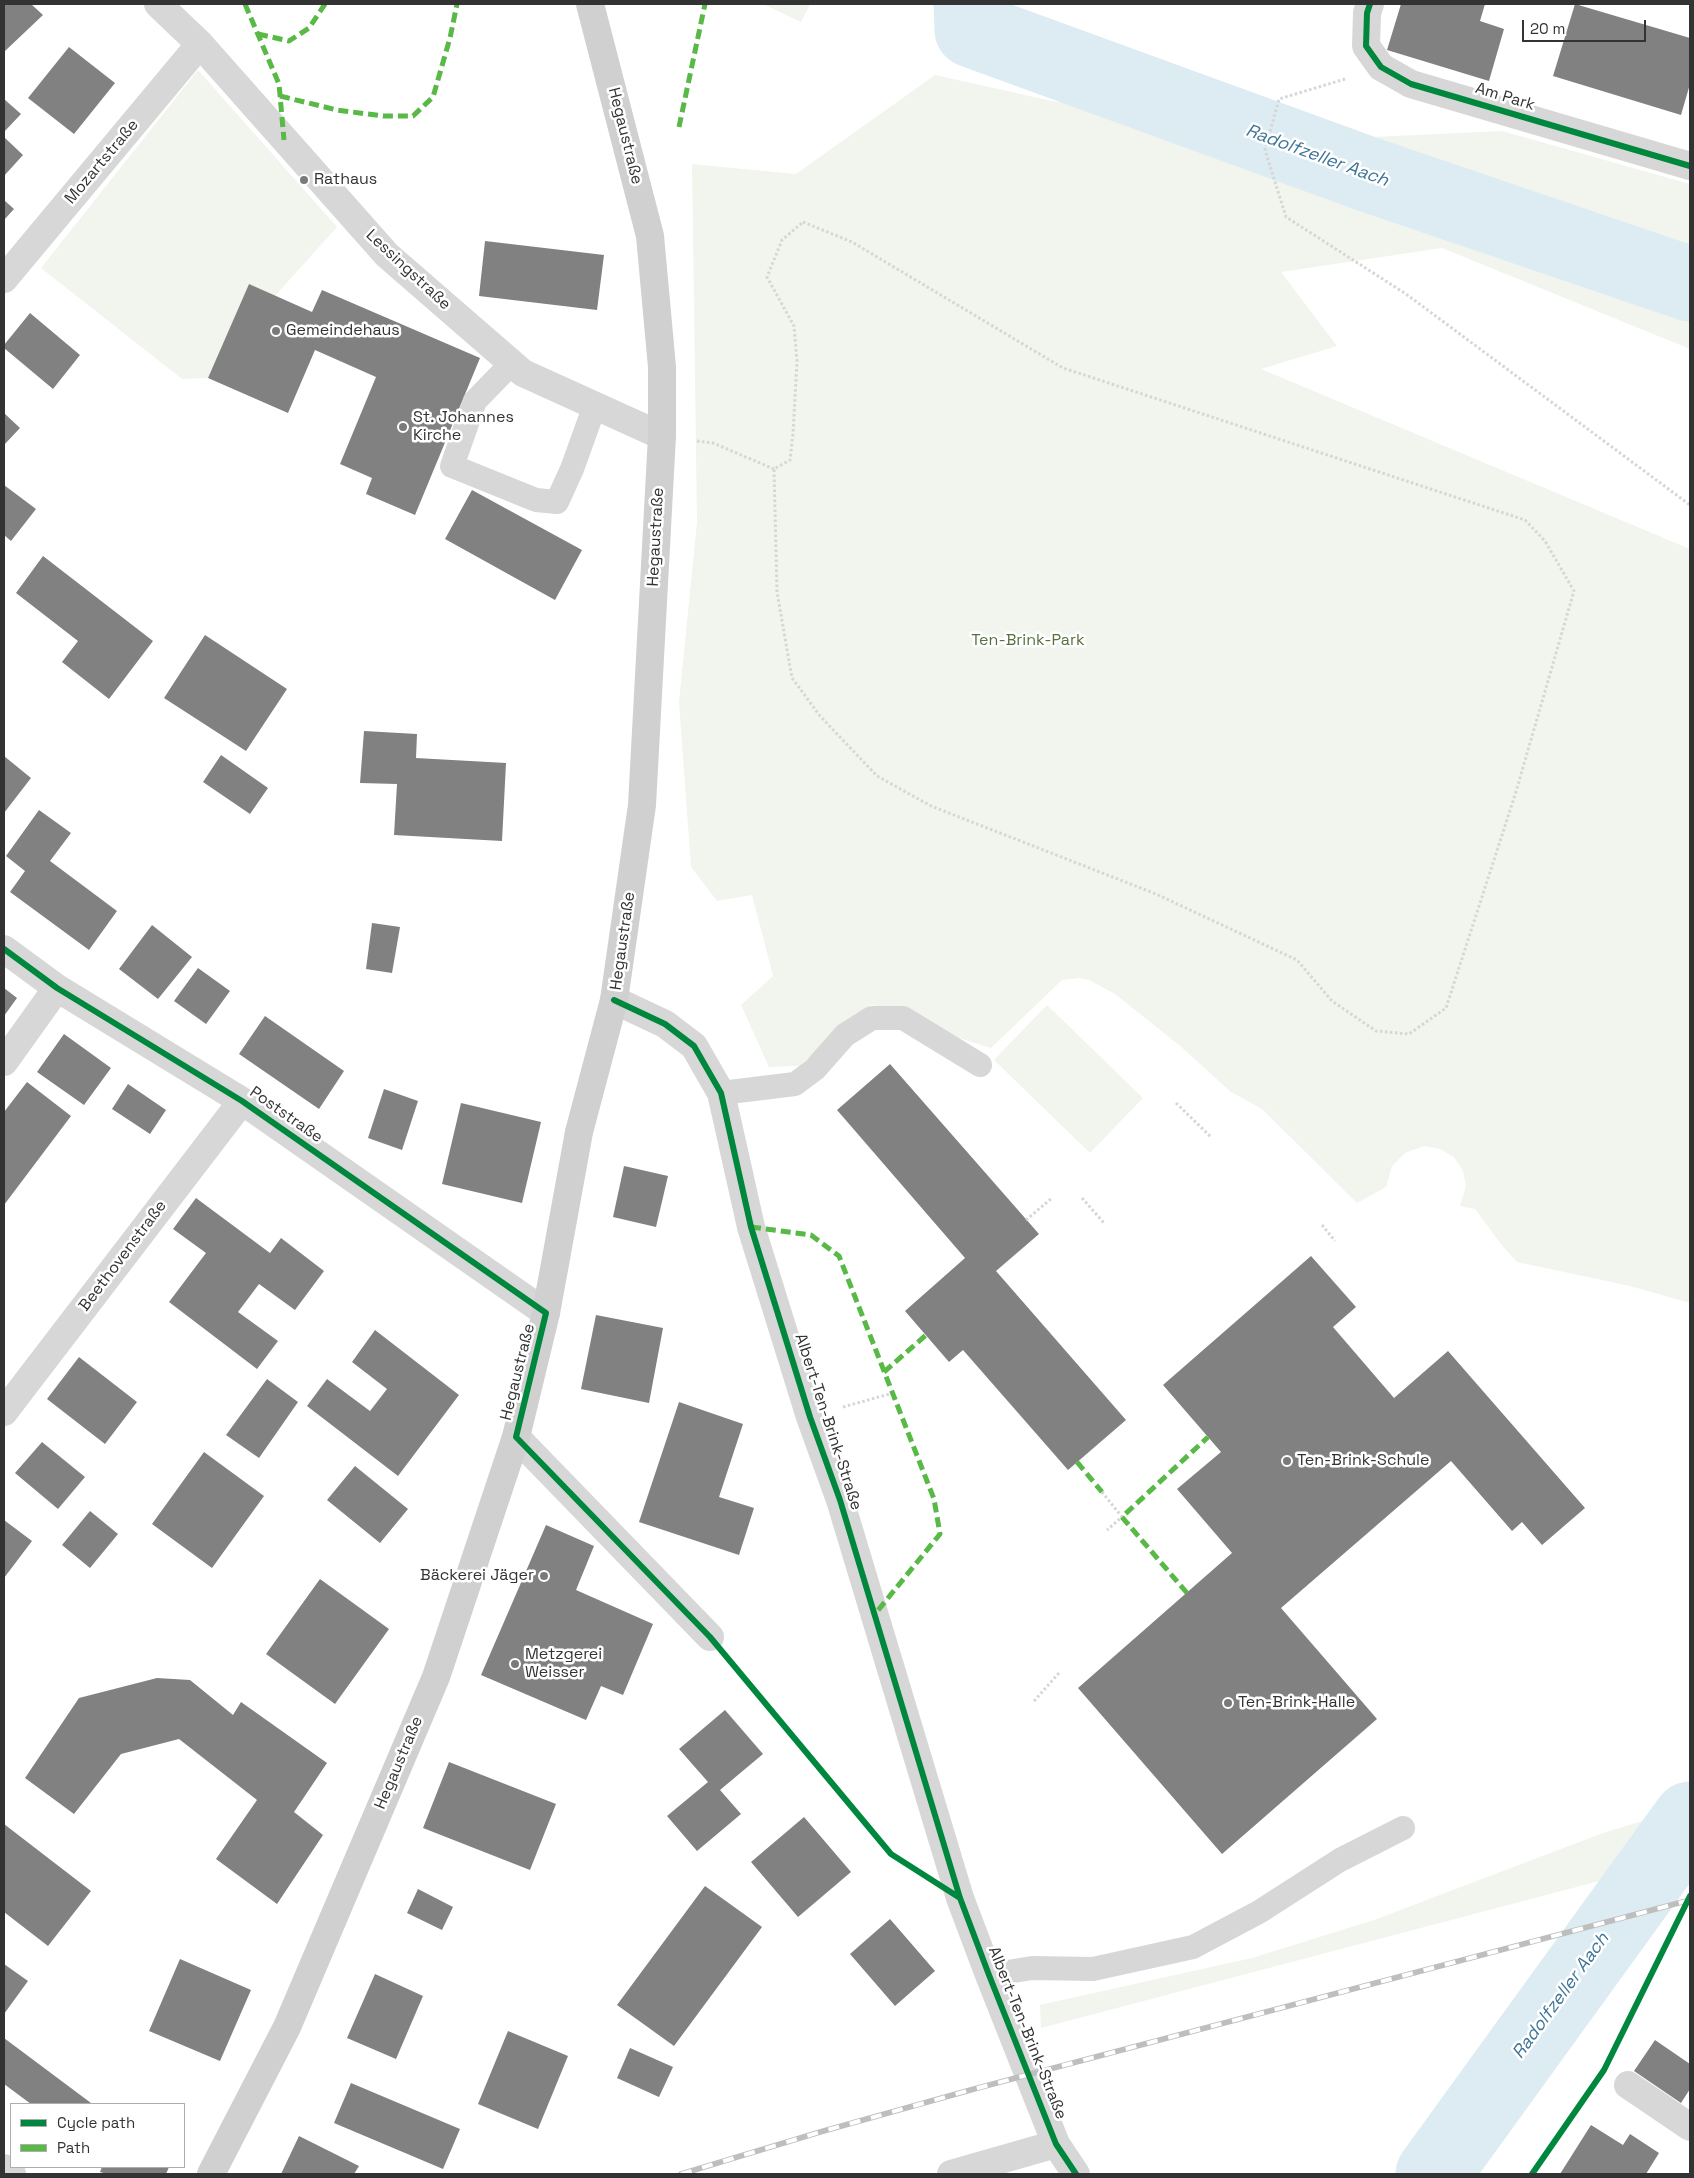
<!DOCTYPE html>
<html>
<head>
<meta charset="utf-8">
<style>
  body { margin:0 }
  #map { position:relative; width:1694px; height:2178px; overflow:hidden; background:#fff; font-family:"Space Grotesk",sans-serif }
  canvas { display:block }
  .frame { position:absolute; inset:0; border:5px solid #333; pointer-events:none }
  .legend { position:absolute; left:10px; top:2103px; width:175px; height:65px; box-sizing:border-box; background:#fff; border:1px solid #adadad; margin:0; padding:6px 9px; list-style:none; font-size:15px; color:#333 }
  .legend li { display:flex; align-items:center; gap:10px; height:25px }
  .legend b { width:25px; border:1px solid #adadad }
  .scale { position:absolute; left:1522px; top:20px; width:124px; height:22px; box-sizing:border-box; border:2px solid #333; border-top:0; padding-left:6px; font-size:15px; line-height:18px; white-space:nowrap; color:#333; -webkit-text-stroke:4px #fff; paint-order:stroke }
</style>
</head>
<body>
<div id="map">
<canvas width="1694" height="2178"></canvas>
<div class="frame"></div>
<ul class="legend">
<li><b style="height:6px;background:#00873e"></b>Cycle path</li>
<li><b style="height:6px;background:#58b947"></b>Path</li>
</ul>
<div class="scale">20 m</div>
</div>
<script>
const c = document.querySelector('canvas').getContext('2d');
c.lineJoin = 'round';
function paint(path, color) {
  c.fillStyle = color;
  c.fill(path, 'evenodd');
}
function poly(rows) {
  const path = new Path2D();
  for (const r of rows) {
    path.moveTo(r[0], r[1]);
    for (let i = 2; i < r.length; i += 2) path.lineTo(r[i], r[i + 1]);
  }
  return path;
}
function strokePath(path, color, width, dash) {
  c.strokeStyle = color;
  c.lineWidth = width;
  c.lineCap = dash ? 'butt' : 'round';
  c.setLineDash(dash || []);
  c.stroke(path);
}
function drawText(font, color, halo, rows, align = 'center') {
  c.font = font + ' "Space Grotesk",sans-serif';
  c.lineWidth = 5;
  c.setLineDash([]);
  c.textBaseline = 'middle';
  c.strokeStyle = halo;
  c.fillStyle = color;
  for (const [text, x, y, turn = 0] of rows) {
    c.save();
    c.translate(x, y);
    c.rotate((+turn || 0) * Math.PI / 180);
    c.textAlign = isNaN(turn) ? turn : align;
    if (halo) c.strokeText(text, 0, 0);
    c.fillText(text, 0, 0);
    c.restore();
  }
}
paint(poly([
  [763,4,810,4,801,22],
  [198,70,337,227,275,296,249,284,208,378,182,379,41,268],
  [935,75,1052,101,1351,138,1502,131,1690,184,1690,349,1442,248,1281,272,1337,346,1261,369,1690,549,1690,1303,1630,1286,1517,1262,1501,1244,1475,1209,1460,1206,1466,1186,1463,1171,1454,1157,1440,1149,1424,1146,1405,1153,1392,1166,1386,1187,1357,1203,1262,1109,1231,1092,1179,1045,1115,994,1089,980,1079,978,1062,980,991,1048,953,1036,911,1010,870,1005,799,1066,769,1067,741,1005,773,976,752,895,717,901,691,867,679,702,697,522,692,164,796,174],
  [1047,1005,1143,1098,1090,1153,994,1060],
  [1662,1815,1622,1875,1041,2028,1040,2005,1252,1958,1374,1920,1603,1833]
]), '#f1f5ed');
strokePath(poly([
  [971,4,972,30,1367,174,1690,284],
  [1433,2174,1690,1819]
]), '#ddebf3', 75);
paint(poly([
  [4,4,31,4,43,15,5,51,4,50],
  [1401,4,1485,4,1480,21,1504,29,1489,81,1387,50],
  [1575,4,1690,38,1690,84,1681,115,1553,76],
  [69,47,115,83,74,134,28,98],
  [4,99,21,114,4,132],
  [4,137,23,155,4,176],
  [4,200,14,209,4,220],
  [485,241,604,255,597,310,479,296],
  [249,284,312,312,322,290,480,358,415,515,366,494,372,478,340,464,376,377,315,350,288,413,208,378],
  [30,313,80,355,53,389,4,348,4,345],
  [4,413,20,428,4,445],
  [4,485,36,509,11,541,4,535],
  [472,490,582,550,555,600,445,539],
  [43,556,153,641,109,699,62,662,78,641,16,593],
  [205,635,287,689,246,751,164,698],
  [364,731,417,734,416,758,506,763,502,841,394,835,397,784,360,783],
  [221,755,268,788,250,814,203,782],
  [4,756,31,778,4,813],
  [39,810,71,833,50,861,117,911,89,950,10,892,25,871,6,856],
  [372,923,400,927,392,973,366,969],
  [152,925,192,957,158,999,119,969],
  [198,968,230,991,206,1024,174,1001],
  [4,988,17,998,4,1016],
  [265,1016,344,1071,319,1109,239,1054],
  [64,1034,111,1068,84,1105,37,1072],
  [890,1064,1039,1234,996,1271,1126,1420,1068,1470,963,1350,949,1362,905,1311,965,1258,837,1110],
  [27,1082,71,1116,4,1205,4,1112],
  [128,1084,166,1110,150,1134,112,1109],
  [384,1089,418,1101,402,1150,368,1138],
  [461,1103,541,1122,522,1203,442,1184],
  [624,1166,668,1176,656,1227,613,1217],
  [196,1198,270,1253,281,1238,324,1271,295,1310,259,1284,238,1312,278,1341,257,1369,169,1302,206,1253,173,1229],
  [1311,1256,1356,1307,1333,1327,1394,1398,1448,1351,1585,1508,1542,1545,1522,1522,1512,1531,1451,1461,1281,1608,1377,1719,1222,1854,1078,1688,1232,1553,1177,1489,1221,1452,1163,1385],
  [596,1315,663,1328,649,1403,581,1389],
  [375,1330,459,1395,398,1476,307,1406,327,1379,370,1411,387,1389,352,1362],
  [79,1357,137,1402,105,1444,47,1399],
  [267,1379,298,1402,259,1458,226,1435],
  [679,1402,743,1424,719,1497,754,1508,739,1555,639,1522],
  [42,1442,85,1477,58,1509,15,1473],
  [204,1452,264,1496,212,1568,152,1524],
  [355,1466,408,1509,380,1543,327,1500],
  [90,1511,118,1534,90,1568,62,1545],
  [4,1520,32,1541,4,1578],
  [546,1525,594,1546,576,1590,653,1624,623,1695,601,1686,586,1720,481,1675],
  [320,1579,389,1629,335,1704,266,1654],
  [157,1678,190,1680,233,1715,241,1702,327,1763,294,1812,323,1835,277,1904,216,1859,257,1800,179,1739,121,1754,74,1814,25,1778,79,1698],
  [725,1710,763,1754,720,1790,741,1814,697,1851,667,1816,708,1782,679,1749],
  [449,1762,556,1804,530,1870,423,1828],
  [804,1817,851,1872,798,1917,751,1862],
  [4,1824,91,1891,48,1946,4,1912],
  [705,1886,762,1927,674,2046,617,2005],
  [418,1889,453,1907,442,1930,407,1913],
  [890,1919,935,1971,895,2006,850,1954],
  [180,1959,251,1990,220,2061,149,2031],
  [4,1964,28,1981,4,2014],
  [375,1974,423,1996,396,2059,347,2038],
  [508,2031,568,2056,538,2129,478,2104],
  [4,2038,91,2103,89,2104,31,2104,4,2084],
  [1655,2040,1690,2064,1690,2089,1681,2103,1634,2071],
  [630,2048,673,2067,659,2097,617,2078],
  [351,2083,460,2129,443,2169,334,2123],
  [1591,2125,1623,2145,1630,2134,1659,2153,1646,2174,1560,2174],
  [299,2136,359,2166,354,2174,281,2174],
  [102,2167,169,2167,166,2174,107,2174,100,2172]
]), '#818181');
strokePath(poly([
  [1345,79,1279,99,1265,150,1286,217,1406,294,1690,505],
  [803,222,852,242,1063,368,1525,520,1545,541,1574,591,1515,795,1446,1008,1409,1034,1376,1031,1332,1001,1297,960,1156,894,931,806,877,776,820,716,792,678,777,592,774,469,790,460,793,434,797,361,794,326,767,277,782,240,803,222],
  [697,441,713,443,774,469],
  [1176,1103,1211,1137],
  [1082,1198,1104,1223],
  [1026,1220,1052,1198],
  [1322,1225,1335,1241],
  [843,1407,893,1393],
  [1102,1492,1122,1517,1107,1530],
  [732,1665,891,1854,913,1868],
  [1034,1701,1059,1673]
]), '#d6d6d6', 3, [2.5, 2.5]);
strokePath(poly([
  [512,363,475,401,452,466,536,500,557,502,572,469,595,405],
  [721,1093,795,1084,815,1069,845,1035,872,1018,903,1018,980,1065],
  [989,1975,1032,1968,1093,1969,1193,1947,1259,1912,1340,1860,1403,1828]
]), '#d7d7d7', 24);
strokePath(poly([
  [158,4,200,44,387,255,523,373,662,436],
  [1370,4,1367,13,1366,46,1381,67,1411,84,1690,166],
  [4,279,200,44],
  [4,949,57,988,242,1101,546,1313],
  [614,1000,665,1024,694,1046,721,1093,751,1227,810,1417,840,1500,960,1898,989,1975,1056,2144,1076,2174],
  [4,1062,57,988],
  [4,1412,242,1101],
  [516,1437,710,1637],
  [1628,2085,1690,2127],
  [4,2168,12,2174],
  [951,2174,1056,2144]
]), '#d7d7d7', 28);
strokePath(poly([
  [211,2174,287,2027,436,1677,516,1437,546,1313,579,1132,614,1000,642,805,662,436,662,367,650,236,590,4]
]), '#d0d0d0', 28);
const rail = poly([
  [681,2174,820,2132,974,2089,1690,1900]
]);
strokePath(rail, '#bebebe', 5.5);
strokePath(rail, '#fff', 4, [11]);
strokePath(poly([
  [245,4,279,84,284,140],
  [258,34,289,41,309,28,325,4],
  [280,96,337,110,383,116,413,116,433,97,450,38,457,4],
  [679,127,705,4],
  [751,1227,811,1235,839,1256,934,1499,940,1534,875,1614],
  [884,1372,926,1335],
  [1077,1462,1102,1492],
  [1187,1593,1122,1517,1208,1437]
]), '#58b947', 5, [10, 5]);
strokePath(poly([
  [1370,4,1367,13,1366,46,1381,67,1411,84,1690,166],
  [4,949,57,988,242,1101,546,1313,516,1437,710,1637,891,1854,960,1898],
  [614,1000,665,1024,694,1046,721,1093,751,1227,810,1417,840,1500,960,1898,989,1975,1056,2144,1076,2174],
  [1532,2174,1604,2070,1690,1896]
]), '#00873e', 6);
for (const [x, y, r, color] of [
  [304,180,5,"#7a7a7a"],
  [276,331,5,"#7a7a7a"],
  [403,427,5,"#7a7a7a"],
  [1287,1461,5,"#7a7a7a"],
  [544,1576,5,"#7a7a7a"],
  [515,1664,5,"#7a7a7a"],
  [1228,1703,5,"#7a7a7a"]
]) {
  const dot = new Path2D();
  dot.arc(x, y, r, 0, 2 * Math.PI);
  c.fillStyle = color;
  c.fill(dot);
  strokePath(dot, '#fff', 2);
}
drawText('16px', '#333', '#fff', [
  ["Am Park",1505,97,17],
  ["Hegaustraße",625,136,76],
  ["Mozartstraße",102,162,-50],
  ["Lessingstraße",408,270,43],
  ["Hegaustraße",656,537,-87],
  ["Hegaustraße",623,941,-82],
  ["Poststraße",286,1115,35],
  ["Beethovenstraße",123,1256,-53],
  ["Hegaustraße",518,1372,-76],
  ["Albert-Ten-Brink-Straße",828,1422,72],
  ["Hegaustraße",399,1763,-67],
  ["Albert-Ten-Brink-Straße",1027,2033,68]
]);
drawText('16px', '#333', '#fff', [
  ["Rathaus",314,180],
  ["Gemeindehaus",286,331],
  ["St. Johannes",413,418],
  ["Kirche",413,436],
  ["Ten-Brink-Schule",1297,1461],
  ["Bäckerei Jäger",534,1576,"right"],
  ["Metzgerei",525,1655],
  ["Weisser",525,1673],
  ["Ten-Brink-Halle",1238,1703]
], 'left');
drawText('16px', '#56703f', '#fff', [
  ["Ten-Brink-Park",1028,641]
]);
drawText('italic 18px', '#3f7597', '#fff', [
  ["Radolfzeller Aach",1317,156,20],
  ["Radolfzeller Aach",1561,1996,-54]
]);
</script>
</body>
</html>
